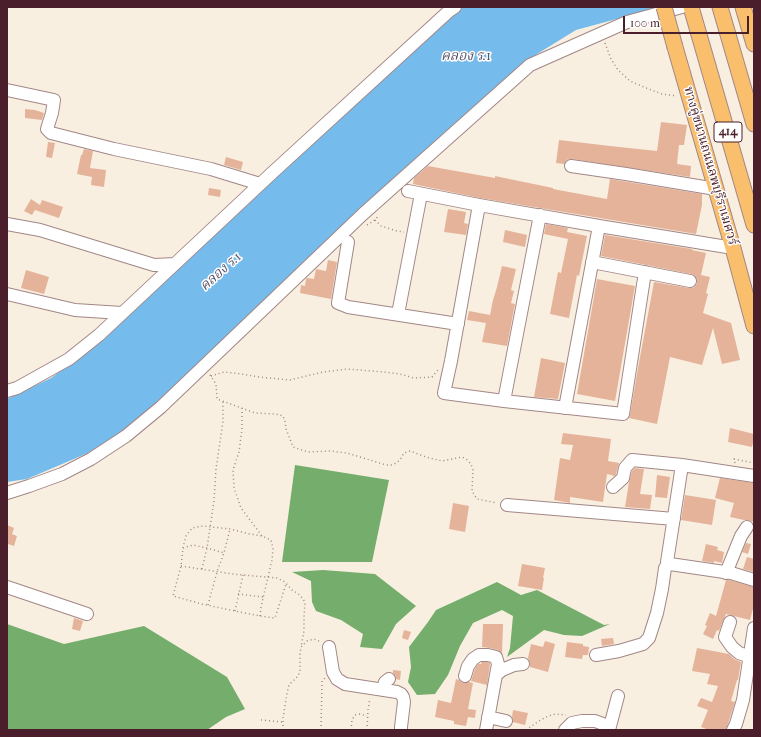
<!DOCTYPE html>
<html>
<head>
<meta charset="utf-8">
<style>
  body { margin:0 }
  #map { position:relative; width:761px; height:737px; overflow:hidden; background:#f9efe1; font-family:"IM FELL French Canon",serif }
  canvas { display:block }
  .frame { position:absolute; inset:0; border:8px solid #4a1f2b; pointer-events:none }
  .scale { position:absolute; left:623px; top:16px; width:126px; height:18px; box-sizing:border-box; border:2px solid #4a1f2b; border-top:0; padding-left:5px; font-size:12px; line-height:14px; white-space:nowrap; color:#4a1f2b; -webkit-text-stroke:3px #fff; paint-order:stroke }
</style>
</head>
<body>
<div id="map">
<canvas width="761" height="737"></canvas>
<div class="frame"></div>
<div class="scale">100 m</div>
</div>
<script>
const c = document.querySelector('canvas').getContext('2d');
c.lineJoin = 'round';
function paint(path, color) {
  c.fillStyle = color;
  c.fill(path, 'evenodd');
}
function poly(rows) {
  const path = new Path2D();
  for (const r of rows) {
    path.moveTo(r[0], r[1]);
    for (let i = 2; i < r.length; i += 2) path.lineTo(r[i], r[i + 1]);
  }
  return path;
}
function strokePath(path, color, width, dash) {
  c.strokeStyle = color;
  c.lineWidth = width;
  c.lineCap = dash ? 'butt' : 'round';
  c.setLineDash(dash || []);
  c.stroke(path);
}
function drawText(font, color, halo, rows, align = 'center') {
  c.font = font + ' "IM FELL French Canon","Noto Serif Thai",serif';
  c.lineWidth = 3;
  c.setLineDash([]);
  c.textBaseline = 'middle';
  c.strokeStyle = halo;
  c.fillStyle = color;
  for (const [text, x, y, turn = 0] of rows) {
    c.save();
    c.translate(x, y);
    c.rotate((+turn || 0) * Math.PI / 180);
    c.textAlign = isNaN(turn) ? turn : align;
    if (halo) c.strokeText(text, 0, 0);
    c.fillText(text, 0, 0);
    c.restore();
  }
}
paint(poly([
  [295,465,389,480,372,562,282,562],
  [323,570,375,574,416,606,396,624,382,649,360,647,363,634,341,620,316,611,312,602,311,581,292,572],
  [497,582,521,595,537,590,604,625,610,624,582,636,564,635,544,630,507,657,510,648,513,616,502,610,473,623,460,646,448,675,435,694,417,695,408,682,411,667,409,647,428,622,436,610],
  [7,624,64,644,144,626,227,677,245,709,226,717,207,730,7,730]
]), '#74ad6c');
paint(poly([
  [461,7,661,7,576,30,529,59,139,421,88,453,27,479,7,482,7,399,51,378,94,347,454,12]
]), '#75bced');
paint(poly([
  [25,109,35,110,44,113,42,120,25,118],
  [661,122,687,125,684,145,679,145,677,164,691,166,690,177,572,159,568,159,564,164,556,163,559,140,610,146,657,151],
  [48,142,55,143,52,158,46,157],
  [84,149,93,151,90,168,106,170,104,187,91,185,92,177,77,174,81,155,82,155],
  [226,157,243,162,241,170,224,165],
  [428,166,495,178,495,176,553,188,553,189,607,199,610,179,702,194,702,205,696,234,480,198,413,184,414,178],
  [209,188,221,190,220,197,208,195],
  [31,199,40,205,42,200,63,207,59,218,35,210,32,215,24,211],
  [448,209,466,212,464,223,468,224,466,235,444,232],
  [546,224,568,228,567,232,587,236,579,276,577,275,569,318,550,314,558,272,561,273,568,239,544,234],
  [505,230,527,235,525,247,503,242],
  [605,235,692,249,692,250,706,253,701,275,710,277,706,293,708,294,703,313,731,323,740,360,722,364,713,328,702,365,670,357,657,424,629,418,630,415,638,368,654,282,689,288,693,288,695,286,697,283,697,279,695,276,691,274,601,256],
  [328,260,337,262,331,299,300,293,301,285,305,286,306,279,307,278,314,279,316,269,326,271],
  [502,266,516,269,511,290,514,291,511,303,515,304,507,346,482,342,486,323,467,320,469,311,490,315,493,300,497,287],
  [26,270,49,277,44,294,21,288],
  [597,279,635,286,615,401,577,394],
  [541,358,565,363,558,399,534,397],
  [730,428,754,434,754,439,752,447,728,442],
  [563,433,611,439,608,461,619,463,616,474,615,476,607,474,603,502,570,497,570,503,554,500,560,458,570,460,573,445,561,444],
  [635,468,644,469,640,494,652,495,650,509,625,507,629,482,632,471],
  [657,475,670,477,667,498,655,497],
  [720,478,754,483,754,522,748,520,744,520,730,517,734,503,715,498],
  [685,495,716,500,712,525,681,520],
  [453,503,469,506,465,532,449,529],
  [7,525,14,528,12,534,17,536,14,546,8,544,7,546],
  [746,543,751,544,748,554,742,552],
  [706,544,718,547,717,550,724,552,722,563,714,561,714,563,702,561],
  [747,557,754,559,754,572,743,569],
  [522,564,545,568,543,578,544,578,542,590,518,586],
  [726,580,729,580,754,587,754,605,750,620,726,614,719,631,717,630,713,639,703,634,707,626,705,625,710,613,716,616],
  [74,618,83,621,80,631,72,629],
  [483,624,503,624,502,653,498,650,490,648,482,647],
  [404,630,411,632,408,640,402,638],
  [613,638,614,644,602,646,601,639],
  [545,641,555,644,548,672,530,667,530,663,528,658,531,644,543,647],
  [567,642,583,644,583,646,589,647,588,655,583,655,582,659,565,657],
  [697,648,729,654,734,659,741,662,738,680,737,680,731,701,735,702,726,730,709,730,701,727,708,710,697,706,701,698,712,702,718,686,707,684,710,674,692,671],
  [482,662,487,662,490,663,490,664,487,685,471,681,475,669,478,664,481,664],
  [393,670,401,671,400,680,396,679,395,675,393,673],
  [456,679,459,680,463,683,469,682,473,683,468,709,476,710,475,718,468,717,466,726,454,724,454,721,435,717,438,700,451,703],
  [513,710,528,713,525,725,513,722,512,717]
]), '#e5b39a');
const minor = poly([
  [7,90,54,100,52,113,47,129,51,133,114,149,211,169,260,184],
  [571,166,626,174,716,189],
  [408,191,479,205,599,226,733,248],
  [479,205,451,361,444,393,504,401,623,414,645,272],
  [7,224,40,230,154,265,175,264],
  [348,242,338,303,348,307,458,324],
  [592,262,690,281],
  [7,294,75,310,122,313],
  [398,314,421,194],
  [7,391,17,388,69,359,99,335,272,173,449,11,455,7],
  [504,401,540,215],
  [565,408,599,226],
  [682,465,667,562,670,564,731,573,754,580],
  [613,487,623,478,625,468,632,460,682,465,754,476],
  [7,493,29,486,62,474,91,459,126,436,161,407,363,214,530,65,627,22,682,7],
  [507,505,674,519],
  [726,573,741,536,747,527],
  [7,587,87,614],
  [730,622,725,637,732,647,739,653,750,657],
  [329,647,333,672,337,679,345,684,397,692,401,694,403,697,404,702,401,727,401,730],
  [596,655,619,651,643,644,649,638,657,613,662,589,665,568,669,563],
  [496,675,502,670,514,665,523,664],
  [465,676,468,666,473,659,479,655,488,655,496,657,498,664,486,730],
  [383,690,385,682,389,679],
  [488,717,506,721],
  [565,730,572,723,582,721,595,721,603,724,608,730],
  [609,730,618,696],
  [733,730,736,724,743,700,754,628]
]);
const major = poly([
  [691,7,754,225],
  [720,7,754,124],
  [743,7,754,44],
  [675,47,733,248,754,326]
]);
strokePath(minor, '#a28786', 14);
strokePath(major, '#a28786', 17);
strokePath(poly([
  [605,43,611,59,618,70,630,81,646,88,662,94,677,96],
  [375,220,381,226,397,231,404,232],
  [367,225,375,220,378,216],
  [210,375,216,384,217,399,255,413,276,414,283,416,285,421,286,429,293,447,308,452,330,451,347,453,386,465,392,465,396,463,400,460,404,453,410,451,426,457,442,461,462,457,466,459,471,464,473,470,472,491,477,499,497,503],
  [211,376,224,372,242,374,259,377,290,380,323,372,347,369,384,372,400,374,414,378,432,377,438,370],
  [242,408,242,429,239,452,233,470,234,488,241,508,262,536],
  [735,463,734,459,754,463],
  [183,548,193,545,207,548,224,553],
  [181,566,232,574,277,578,285,582,292,590,300,595,305,602,304,617,304,631,301,647],
  [202,569,207,548,214,501,216,469,223,421,223,401],
  [238,594,263,597],
  [208,605,217,572,224,553,230,529],
  [235,611,243,575],
  [260,616,261,607,272,560,273,549,271,540,262,536,250,534,230,529,203,526,192,528,186,536,183,548,181,566,173,596,202,604,235,611,260,616,275,618,286,584],
  [261,720,283,722],
  [283,730,283,718,287,693,289,685,298,676,300,671,300,654,301,647,307,641,314,639,321,642],
  [321,730,322,681,325,678],
  [351,730,352,720,355,715,360,714,367,716],
  [367,730,368,710,370,698],
  [526,730,539,721,548,716,556,714,566,715]
]), '#a28786', 1.5, [1, 3]);
strokePath(minor, '#fff', 12);
strokePath(major, '#f9bf6d', 15);
const majorBridge = poly([
  [664,7,675,47]
]);
strokePath(majorBridge, '#a28786', 17, []);
strokePath(majorBridge, '#f9bf6d', 15);
for (const [x, y, w] of [
  [728,132,28]
]) {
  const box = new Path2D();
  box.roundRect(x - w / 2, y - 10, w, 20, 3);
  c.fillStyle = '#fff';
  c.fill(box);
  strokePath(box, '#4a1f2b', 1);
}
drawText('bold 12px', '#4a1f2b', null, [
  ["414",728,132]
]);
drawText('13px', '#4a1f2b', '#fff', [
  ["ทางคู่ขนานถนนลพบุรีราเมศวร์",710,166,74]
]);
drawText('italic 14px', '#59566f', '#fff', [
  ["คลอง ร.1",466,57],
  ["คลอง ร.1",221,272,-42]
]);
</script>
</body>
</html>
